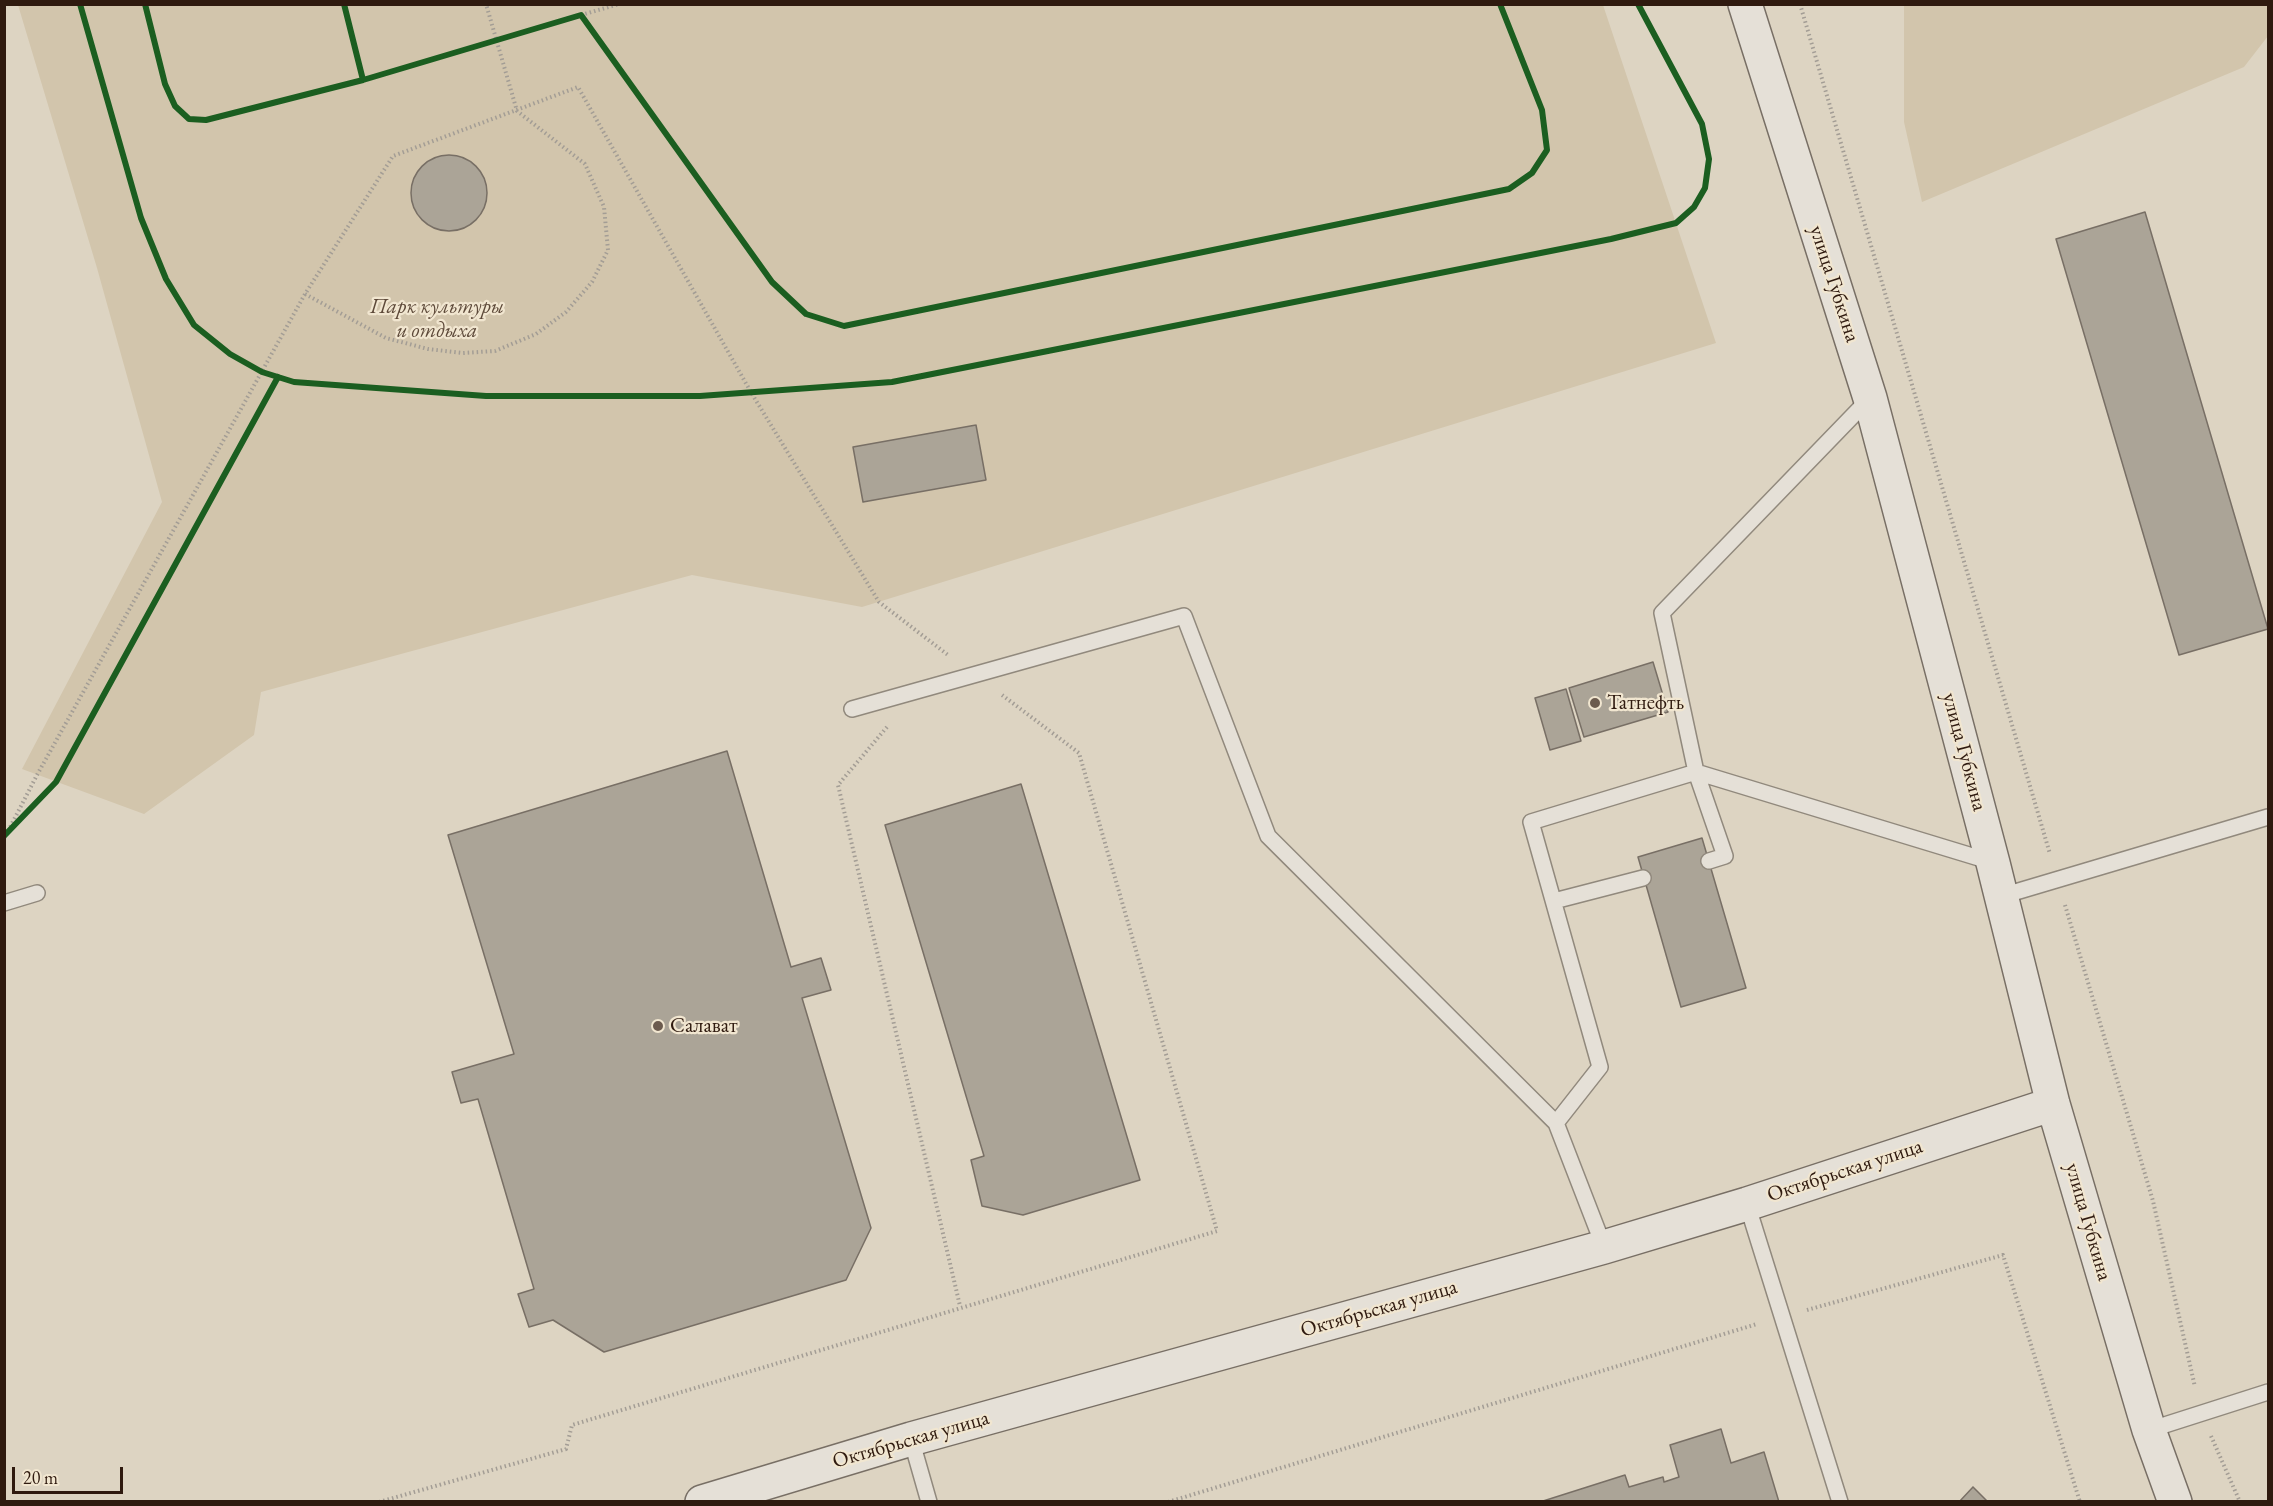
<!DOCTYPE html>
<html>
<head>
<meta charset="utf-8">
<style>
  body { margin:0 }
  #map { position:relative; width:2273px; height:1506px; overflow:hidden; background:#ddd4c2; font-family:"EB Garamond",serif }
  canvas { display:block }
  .frame { position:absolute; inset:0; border:6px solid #2f1a0f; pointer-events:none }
  .scale { position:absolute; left:12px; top:1467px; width:111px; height:27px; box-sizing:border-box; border:3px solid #2f1a0f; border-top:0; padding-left:8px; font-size:18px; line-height:21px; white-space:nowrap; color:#2f1a0f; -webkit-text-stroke:4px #f1e6d0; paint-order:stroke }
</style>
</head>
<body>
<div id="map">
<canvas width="2273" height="1506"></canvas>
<div class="frame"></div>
<div class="scale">20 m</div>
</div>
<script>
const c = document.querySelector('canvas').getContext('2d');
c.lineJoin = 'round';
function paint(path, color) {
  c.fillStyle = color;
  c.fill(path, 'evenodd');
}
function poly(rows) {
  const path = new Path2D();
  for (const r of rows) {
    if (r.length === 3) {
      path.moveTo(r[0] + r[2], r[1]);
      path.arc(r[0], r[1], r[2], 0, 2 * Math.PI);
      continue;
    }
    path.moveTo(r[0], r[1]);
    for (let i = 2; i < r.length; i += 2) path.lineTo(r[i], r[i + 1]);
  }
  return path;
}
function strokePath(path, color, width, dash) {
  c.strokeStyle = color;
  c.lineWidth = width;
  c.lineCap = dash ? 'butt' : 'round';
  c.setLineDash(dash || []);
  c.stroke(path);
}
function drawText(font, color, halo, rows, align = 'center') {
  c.font = font + ' "EB Garamond",serif';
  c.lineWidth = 4.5;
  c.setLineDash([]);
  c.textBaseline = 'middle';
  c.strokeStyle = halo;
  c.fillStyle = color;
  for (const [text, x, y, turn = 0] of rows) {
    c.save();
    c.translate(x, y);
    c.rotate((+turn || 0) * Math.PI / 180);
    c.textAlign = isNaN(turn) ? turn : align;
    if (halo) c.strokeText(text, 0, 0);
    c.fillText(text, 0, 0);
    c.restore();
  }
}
paint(poly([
  [18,5,1603,5,1716,343,862,607,692,575,261,692,254,735,144,814,22,769,162,502,97,268],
  [1904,5,2268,5,2268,36,2244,67,1922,202,1904,122]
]), '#d2c5ac');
const building = poly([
  [449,193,38],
  [2145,212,2268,629,2179,655,2056,239,2145,212],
  [976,425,986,480,863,502,853,447,976,425],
  [1653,662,1668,712,1584,737,1569,688,1653,662],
  [1566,689,1581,741,1550,750,1535,698,1566,689],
  [727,751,791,967,821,958,831,990,802,998,871,1228,846,1280,604,1352,553,1320,529,1327,518,1294,534,1289,478,1099,461,1103,452,1072,514,1054,448,835,727,751],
  [1021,784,1140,1180,1023,1215,982,1206,971,1160,984,1156,885,825,1021,784],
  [1702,838,1746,988,1681,1007,1638,857,1702,838],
  [1721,1429,1731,1463,1764,1452,1779,1502,1540,1502,1625,1475,1629,1487,1663,1477,1664,1482,1679,1477,1670,1445,1721,1429],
  [1973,1487,1988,1502,1959,1502,1973,1487]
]);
paint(building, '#aba497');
strokePath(building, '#786f65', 1.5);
const lane = poly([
  [1870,398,1662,613,1696,772,1992,862],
  [852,709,1184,616,1268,836,1556,1123,1604,1247],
  [2002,896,2268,817],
  [1554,901,1643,878],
  [4,903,37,893],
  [1556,1123,1600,1067,1531,822,1696,772,1725,856,1709,861],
  [1747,1204,1840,1502],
  [2149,1430,2268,1392],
  [911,1439,929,1502]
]);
const secondary = poly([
  [1745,4,1870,398,1993,863,2053,1104,2149,1430,2175,1502],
  [702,1502,911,1439,1604,1247,1747,1204,2053,1104]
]);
strokePath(lane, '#91897d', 18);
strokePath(secondary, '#786f65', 36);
strokePath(poly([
  [1800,4,2050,854],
  [581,15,619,4],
  [305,294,386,338,428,349,463,353,495,351,536,334,566,312,592,282,608,250,604,207,585,164,517,111,486,4],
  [887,727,838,785,960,1306],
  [4,839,37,775,305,294,393,156,578,87,752,394,879,602,948,655],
  [2065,905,2153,1201,2195,1387],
  [1807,1310,2003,1255,2080,1502],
  [2211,1436,2240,1502],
  [379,1502,566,1449,572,1425,1217,1231,1079,753,1002,695],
  [1168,1502,1757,1324]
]), '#a39d95', 4, [1.5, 3]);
strokePath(lane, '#e5e0d7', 15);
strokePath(secondary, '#e5e0d7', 33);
strokePath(poly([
  [80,4,141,218,166,279,194,325,230,354,262,372,294,382,486,396,700,396,892,382,1611,239,1676,223,1694,207,1705,188,1709,159,1702,124,1638,4],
  [145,4,165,84,175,106,189,119,206,120,363,80,581,15,772,282,806,314,844,326,1509,189,1532,173,1547,150,1542,110,1500,4],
  [344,4,363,80],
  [4,836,56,782,278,377]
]), '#1b5e20', 6);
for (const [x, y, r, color] of [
  [1595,703,6,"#6c5b4e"],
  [658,1026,6,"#6c5b4e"]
]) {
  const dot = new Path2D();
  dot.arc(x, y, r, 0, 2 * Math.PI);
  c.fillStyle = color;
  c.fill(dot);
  strokePath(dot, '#f1e6d0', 2);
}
drawText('21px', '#2f1a0f', '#f1e6d0', [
  ["улица Губкина",1834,284,72],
  ["улица Губкина",1964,752,75],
  ["Октябрьская улица",1845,1171,-18],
  ["улица Губкина",2088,1222,74],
  ["Октябрьская улица",1379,1309,-16],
  ["Октябрьская улица",911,1440,-16]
]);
drawText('italic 21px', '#5d4939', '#f1e6d0', [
  ["Парк культуры",437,307],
  ["и отдыха",437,331]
]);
drawText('21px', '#2f1a0f', '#f1e6d0', [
  ["Татнефть",1607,703],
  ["Салават",670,1026]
], 'left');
</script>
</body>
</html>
